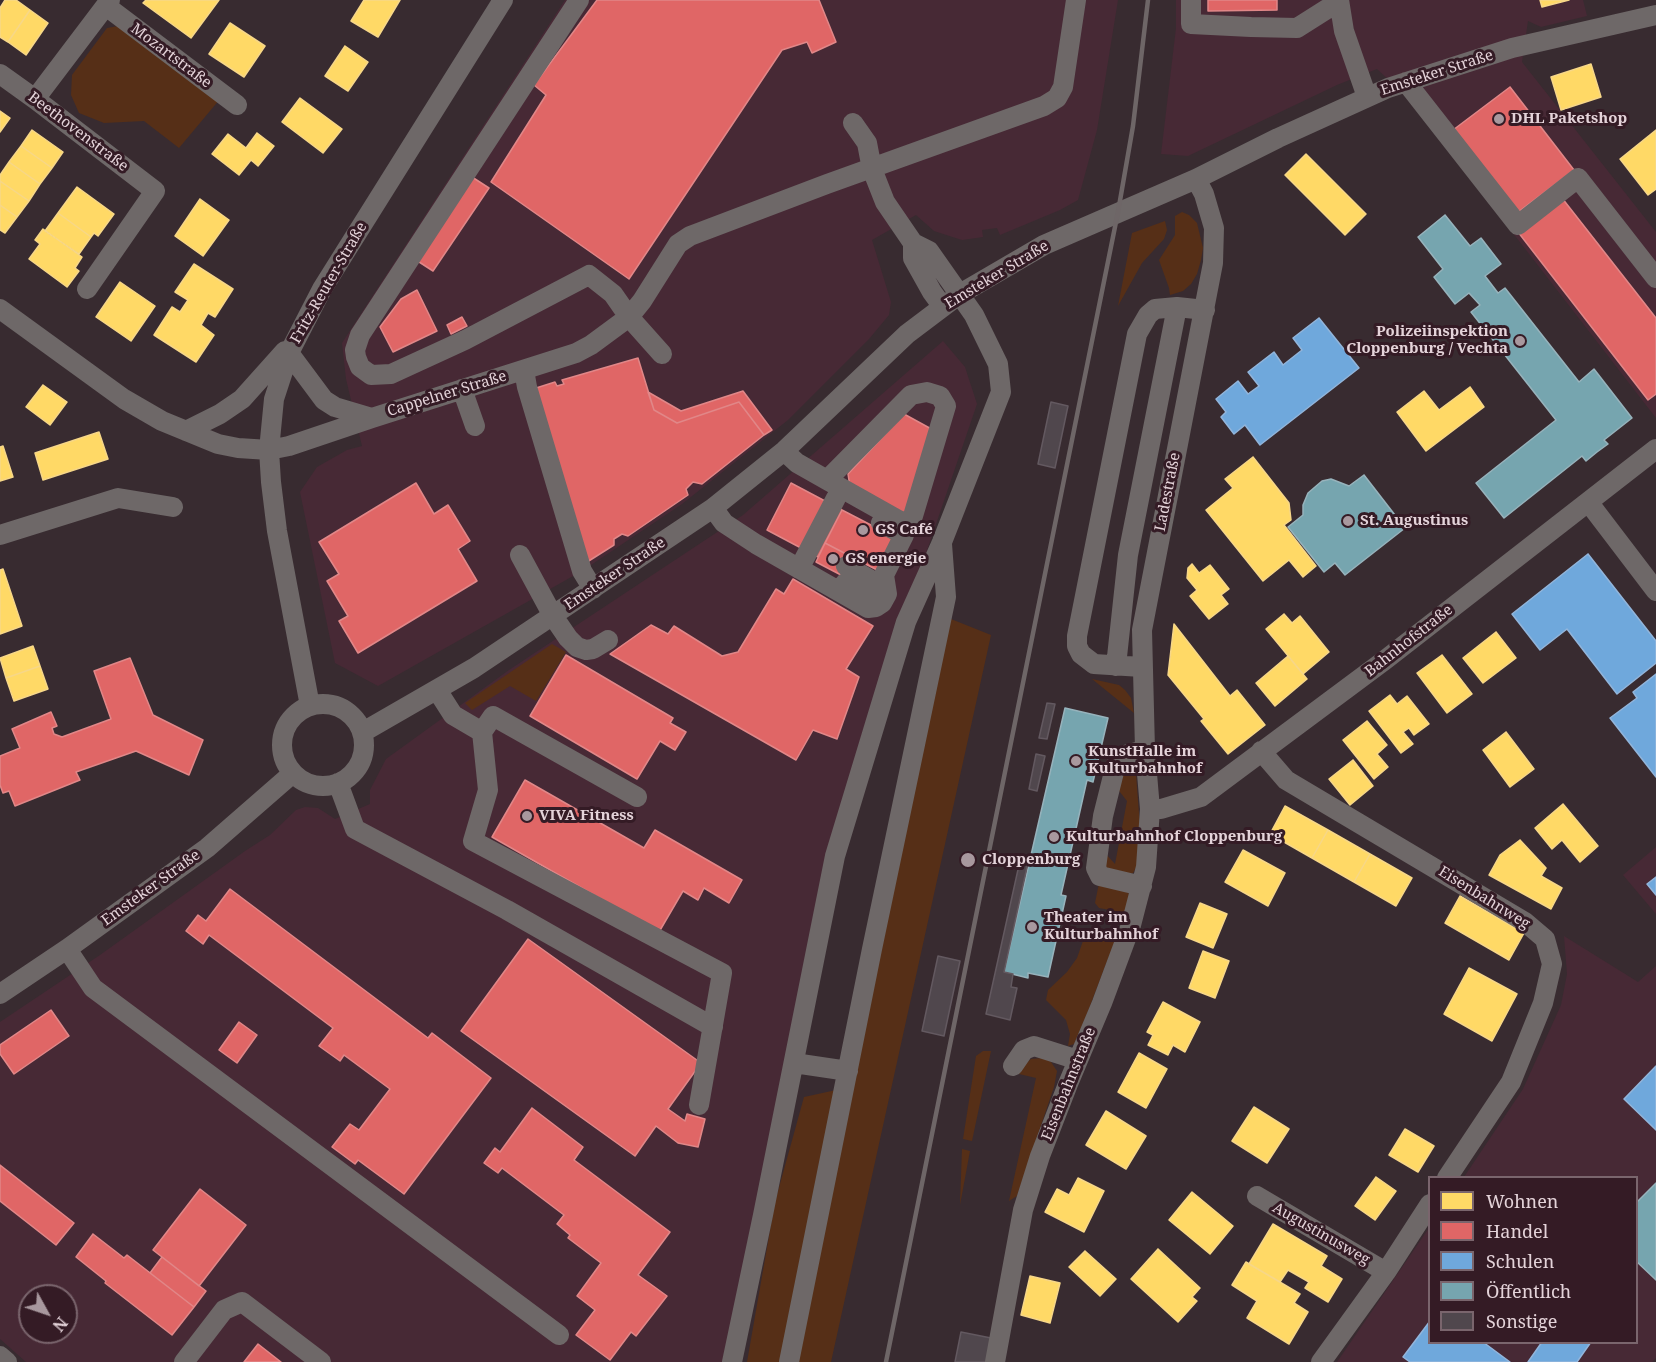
<!DOCTYPE html>
<html>
<head>
<meta charset="utf-8">
<style>
  body { margin:0 }
  #map { position:relative; width:1656px; height:1362px; overflow:hidden; background:#382b30; font-family:"Noto Serif",serif }
  canvas { display:block }
  .legend { position:absolute; left:1428px; top:1176px; width:210px; height:168px; box-sizing:border-box; background:#341b25; border:2px solid #7a656d; margin:0; padding:8px 10px; list-style:none; font-size:18px; color:#e4d3d9 }
  .legend li { display:flex; align-items:center; gap:12px; height:30px }
  .legend b { width:30px; border:2px solid #7a656d }
  .north { position:absolute; left:18px; top:1284px; width:60px; height:60px; box-sizing:border-box; background:#341b25; border:2px solid #7a656d; border-radius:50%; rotate:130deg; font-size:16px; font-weight:700; line-height:24px; text-align:center; color:#e4d3d9 }
  .north::after { content:''; display:block; margin:auto; width:21px; height:27px; background:#a8989e; clip-path:polygon(50% 0,100% 100%,50% 72%,0 100%) }
</style>
</head>
<body>
<div id="map">
<canvas width="1656" height="1362"></canvas>
<ul class="legend">
<li><b style="height:16px;background:#ffd966"></b>Wohnen</li>
<li><b style="height:16px;background:#e06666"></b>Handel</li>
<li><b style="height:16px;background:#6fa8dc"></b>Schulen</li>
<li><b style="height:16px;background:#76a5af"></b>Öffentlich</li>
<li><b style="height:16px;background:#50474d"></b>Sonstige</li>
</ul>
<div class="north">N</div>
</div>
<script>
const c = document.querySelector('canvas').getContext('2d');
c.lineJoin = 'round';
function paint(path, color) {
  c.fillStyle = color;
  c.fill(path, 'evenodd');
}
function poly(rows) {
  const path = new Path2D();
  for (const r of rows) {
    if (r.length === 3) {
      path.moveTo(r[0] + r[2], r[1]);
      path.arc(r[0], r[1], r[2], 0, 2 * Math.PI);
      continue;
    }
    path.moveTo(r[0], r[1]);
    for (let i = 2; i < r.length; i += 2) path.lineTo(r[i], r[i + 1]);
  }
  return path;
}
function strokePath(path, color, width, dash) {
  c.strokeStyle = color;
  c.lineWidth = width;
  c.lineCap = dash ? 'butt' : 'round';
  c.setLineDash(dash || []);
  c.stroke(path);
}
function drawText(font, color, halo, rows, align = 'center') {
  c.font = font + ' "Noto Serif",serif';
  c.lineWidth = 6;
  c.setLineDash([]);
  c.textBaseline = 'middle';
  c.strokeStyle = halo;
  c.fillStyle = color;
  for (const [text, x, y, turn = 0] of rows) {
    c.save();
    c.translate(x, y);
    c.rotate((+turn || 0) * Math.PI / 180);
    c.textAlign = isNaN(turn) ? turn : align;
    if (halo) c.strokeText(text, 0, 0);
    c.fillText(text, 0, 0);
    c.restore();
  }
}
paint(poly([
  [565,0,1118,0,1097,130,1078,200,1060,210,1000,235,997,228,982,230,983,237,962,240,934,231,916,215,872,240,891,302,889,315,869,339,788,420,682,504,582,571,378,686,335,663,300,492,317,467,347,450,362,446,346,379,342,343],
  [1176,0,1583,0,1587,16,1541,27,1528,21,1522,62,1656,232,1656,418,1410,100,1377,69,1337,85,1188,156,1161,154,1176,28],
  [943,341,965,367,977,404,905,615,828,862,730,1362,26,1362,0,1339,0,1022,100,955,245,851,270,835,296,810,305,807,318,808,335,819,370,804,370,790,386,759,509,670,743,515],
  [30,1296,66,1296,66,1332,30,1332],
  [1656,847,1656,914,1623,875],
  [1564,936,1638,982,1656,966,1656,1358,1652,1362,1337,1362,1429,1228,1430,1342,1636,1342,1636,1178,1464,1177,1523,1089,1561,1005,1567,974]
]), '#472935');
paint(poly([
  [124,25,220,99,179,148,144,121,104,123,79,113,71,95,72,75,107,28],
  [1182,212,1189,215,1197,223,1203,248,1201,260,1197,274,1191,284,1183,291,1170,295,1169,288,1159,260,1175,235,1175,216],
  [1165,221,1167,230,1164,239,1142,263,1118,306,1132,233],
  [951,619,991,635,831,1362,747,1362,775,1202,804,1097,850,1087],
  [552,644,566,652,536,701,510,686,472,710,465,703],
  [1092,679,1119,685,1125,690,1131,698,1134,713],
  [1126,765,1130,765,1136,774,1140,827,1137,866,1133,873,1127,875,1103,868,1104,852,1115,864,1127,801,1116,787],
  [1099,883,1125,889,1129,894,1126,913,1099,908,1095,903],
  [1097,932,1117,935,1085,1019,1074,1044,1068,1046,1070,1034,1066,1020,1046,1000,1048,990,1067,972,1077,958,1084,938,1089,933],
  [983,1051,991,1051,972,1141,963,1139,976,1056],
  [1043,1058,1051,1062,1057,1071,1054,1087,1017,1196,1009,1201,1036,1078,1019,1074,1023,1066,1031,1059],
  [962,1149,970,1151,960,1205]
]), '#562f17');
const homes = poly([
  [5,0,16,0,30,10,8,42,0,37,0,8,5,0],
  [146,0,219,0,191,38,143,3,146,0],
  [364,0,400,0,378,37,351,21,364,0],
  [1540,0,1569,0,1542,7,1540,0],
  [30,10,48,23,26,55,8,42,30,10],
  [230,23,265,46,244,77,209,54,230,23],
  [345,46,368,62,348,91,325,76,345,46],
  [1591,64,1601,97,1561,110,1551,77,1591,64],
  [300,98,342,129,323,153,282,122,300,98],
  [0,111,10,118,0,132,0,111],
  [32,130,63,152,52,168,21,146,32,130],
  [1656,130,1656,189,1648,195,1620,159,1656,130],
  [257,133,274,146,258,166,251,160,239,175,212,154,228,134,246,148,257,133],
  [21,146,52,168,40,184,9,162,21,146],
  [1306,154,1366,214,1345,235,1285,175,1306,154],
  [9,162,40,184,29,201,0,181,0,175,9,162],
  [0,181,29,201,17,217,0,205,0,181],
  [77,187,114,214,98,236,94,233,91,237,58,213,77,187],
  [200,199,229,220,203,256,175,236,200,199],
  [0,205,17,217,5,233,0,230,0,205],
  [58,213,91,237,79,254,45,231,58,213],
  [43,229,82,257,75,268,79,271,67,287,29,259,40,244,35,240,43,229],
  [194,264,233,289,215,317,208,313,201,325,214,335,196,362,154,335,172,307,180,312,188,300,175,292,194,264],
  [120,282,155,306,131,341,96,317,120,282],
  [43,385,67,402,50,425,26,407,43,385],
  [1470,387,1484,407,1426,451,1397,412,1424,391,1439,410,1470,387],
  [99,432,108,459,43,480,35,453,99,432],
  [3,446,13,477,0,481,0,447,3,446],
  [1253,457,1289,503,1291,520,1284,525,1316,566,1303,577,1289,560,1263,581,1206,510,1233,488,1225,479,1253,457],
  [1192,564,1199,573,1210,565,1229,589,1221,595,1228,604,1209,619,1190,596,1197,590,1187,578,1188,568,1192,564],
  [3,569,22,626,0,634,0,570,3,569],
  [1284,614,1292,623,1300,616,1329,652,1303,674,1266,629,1284,614],
  [1174,624,1230,696,1237,690,1265,725,1228,754,1201,721,1204,719,1168,675,1174,624],
  [1496,632,1516,658,1483,683,1463,658,1496,632],
  [33,646,40,666,6,678,0,658,33,646],
  [1442,655,1472,694,1447,713,1417,673,1442,655],
  [1288,656,1307,679,1275,706,1256,683,1288,656],
  [40,666,48,689,14,701,6,678,40,666],
  [1390,695,1397,704,1407,696,1429,724,1414,735,1409,728,1403,732,1413,744,1401,753,1369,711,1390,695],
  [1367,721,1387,745,1377,754,1388,767,1374,779,1343,740,1367,721],
  [1506,732,1534,769,1510,787,1483,750,1506,732],
  [1353,760,1373,786,1350,805,1329,779,1353,760],
  [1563,804,1598,846,1580,862,1562,840,1552,849,1535,828,1563,804],
  [1285,806,1328,830,1312,858,1270,834,1285,806],
  [1328,830,1370,854,1354,882,1312,858,1328,830],
  [1520,840,1546,868,1541,876,1562,888,1551,909,1489,875,1500,855,1520,840],
  [1243,850,1285,873,1268,906,1225,882,1243,850],
  [1370,854,1412,878,1396,906,1354,882,1370,854],
  [1460,896,1524,933,1509,960,1445,923,1460,896],
  [1200,903,1227,914,1213,948,1186,937,1200,903],
  [1203,951,1229,961,1215,998,1189,988,1203,951],
  [1469,968,1517,994,1492,1041,1444,1014,1469,968],
  [1163,1002,1200,1022,1185,1052,1173,1045,1168,1055,1148,1045,1153,1035,1147,1032,1163,1002],
  [1139,1053,1167,1069,1146,1108,1118,1092,1139,1053],
  [1254,1107,1289,1129,1267,1163,1232,1141,1254,1107],
  [1106,1111,1146,1136,1126,1169,1086,1145,1106,1111],
  [1405,1129,1434,1146,1418,1172,1389,1155,1405,1129],
  [1376,1177,1396,1191,1375,1220,1355,1206,1376,1177],
  [1078,1178,1104,1191,1084,1232,1045,1212,1057,1189,1069,1195,1078,1178],
  [1192,1192,1233,1226,1210,1254,1169,1220,1192,1192],
  [1273,1224,1327,1256,1321,1266,1342,1279,1328,1302,1305,1288,1309,1282,1288,1270,1280,1282,1249,1264,1273,1224],
  [1158,1249,1200,1288,1192,1297,1197,1301,1178,1322,1131,1279,1158,1249],
  [1085,1251,1116,1279,1100,1296,1069,1267,1085,1251],
  [1246,1262,1300,1294,1294,1303,1308,1312,1289,1344,1247,1318,1257,1301,1232,1285,1246,1262],
  [1030,1276,1060,1283,1050,1323,1021,1315,1030,1276]
]);
paint(homes, '#ffd966');
strokePath(homes, '#f7d788', 1.5);
const shops = poly([
  [597,0,819,0,836,42,812,53,807,42,782,50,629,279,491,182,546,95,534,85,597,0],
  [1208,0,1277,0,1277,10,1208,11,1208,0],
  [1510,87,1574,170,1517,213,1453,130,1510,87],
  [472,177,489,188,433,271,416,260,472,177],
  [1562,198,1656,318,1656,394,1648,400,1518,232,1562,198],
  [417,290,437,331,393,352,380,327,401,299,417,290],
  [462,317,467,326,451,334,447,325,462,317],
  [638,358,654,410,677,423,739,402,764,435,702,484,693,482,686,489,688,495,628,536,622,534,614,539,614,545,584,564,533,389,555,382,557,386,564,384,562,380,638,358],
  [743,391,772,430,764,435,739,402,677,423,654,410,648,392,681,411,743,391],
  [904,414,935,431,912,508,900,515,850,487,848,474,904,414],
  [416,483,434,514,448,505,470,541,458,549,477,581,358,653,339,621,348,616,327,581,339,574,319,542,416,483],
  [791,483,842,510,818,557,767,530,791,483],
  [842,510,896,538,879,571,825,543,842,510],
  [825,543,850,556,841,575,816,562,825,543],
  [793,579,873,626,846,669,859,677,837,739,813,730,796,760,610,654,651,625,668,634,674,626,722,656,738,652,776,589,784,594,793,579],
  [566,655,673,718,670,723,686,732,675,750,660,741,637,779,530,716,566,655],
  [130,658,153,715,203,740,189,775,136,751,76,772,80,780,15,806,9,791,3,793,0,785,0,756,20,748,12,729,51,712,57,726,52,728,54,734,62,737,111,719,94,671,130,658],
  [525,780,644,848,655,830,742,880,729,903,704,888,698,900,683,891,659,932,492,837,525,780],
  [230,889,428,1038,432,1033,491,1078,404,1194,358,1160,355,1164,332,1147,350,1124,359,1130,390,1089,344,1055,340,1061,319,1046,333,1028,209,935,203,944,186,931,198,915,206,921,230,889],
  [528,939,701,1063,668,1109,685,1121,687,1114,705,1119,698,1147,678,1143,656,1126,635,1156,461,1031,528,939],
  [51,1010,69,1036,14,1074,0,1054,0,1045,51,1010],
  [239,1022,257,1035,237,1063,219,1050,239,1022],
  [532,1108,583,1147,574,1160,670,1232,638,1275,667,1296,636,1336,631,1332,610,1360,576,1335,595,1310,577,1296,601,1263,568,1238,570,1235,557,1224,564,1215,502,1168,498,1173,484,1163,495,1148,500,1152,532,1108],
  [0,1165,74,1223,56,1245,0,1201,0,1165],
  [200,1189,246,1225,199,1286,153,1250,200,1189],
  [93,1234,124,1258,127,1255,194,1307,172,1335,105,1283,106,1281,76,1257,93,1234],
  [162,1257,206,1291,194,1307,150,1273,162,1257],
  [258,1344,281,1362,244,1362,258,1344]
]);
paint(shops, '#e06666');
strokePath(shops, '#e18788', 1.5);
const schools = poly([
  [1319,318,1359,368,1260,445,1245,425,1234,434,1221,417,1226,412,1216,399,1238,381,1248,394,1259,386,1248,372,1274,352,1283,365,1302,350,1293,338,1319,318],
  [1588,554,1656,641,1656,663,1617,694,1567,629,1540,650,1512,614,1588,554],
  [1656,674,1656,777,1610,718,1637,698,1633,692,1656,674],
  [1656,877,1656,895,1647,884,1656,877],
  [1656,1066,1656,1130,1624,1099,1656,1066],
  [1430,1321,1430,1342,1483,1342,1510,1362,1410,1362,1403,1357,1430,1321],
  [1542,1342,1591,1342,1577,1362,1528,1362,1542,1342]
]);
paint(schools, '#6fa8dc');
strokePath(schools, '#92b5db', 1.5);
const public = poly([
  [1445,215,1470,246,1481,238,1501,264,1485,276,1498,293,1505,288,1579,382,1594,369,1632,418,1604,440,1608,444,1597,452,1586,461,1582,456,1504,518,1476,483,1556,420,1471,312,1480,305,1469,293,1455,304,1434,277,1443,269,1418,237,1445,215],
  [1364,475,1405,528,1345,575,1335,563,1324,572,1288,527,1303,515,1303,505,1308,493,1322,481,1331,479,1349,486,1364,475],
  [1065,708,1108,718,1093,782,1087,780,1061,895,1066,896,1048,977,1028,973,1028,978,1004,972,1065,708],
  [1656,1183,1656,1280,1636,1261,1636,1203,1656,1183]
]);
paint(public, '#76a5af');
strokePath(public, '#97b3bc', 1.5);
const building = poly([
  [1051,402,1068,406,1055,468,1038,464,1051,402],
  [1047,703,1055,704,1047,739,1039,738,1047,703],
  [1036,754,1045,756,1037,791,1029,789,1036,754],
  [1021,856,1029,858,1004,972,1013,974,1011,987,1017,988,1010,1020,986,1014,1021,856],
  [938,956,960,961,944,1036,922,1031,938,956],
  [961,1332,991,1338,987,1362,955,1362,961,1332]
]);
paint(building, '#50474d');
strokePath(building, '#635960', 1.5);
strokePath(poly([
  [579,0,360,335,355,350,356,357,360,367,371,375,391,374,465,340,589,275,613,294,629,317,662,354],
  [1191,0,1191,24,1251,27,1297,28,1327,9,1339,6],
  [1339,0,1344,31,1367,97],
  [106,6,237,105],
  [0,74,35,99,155,191,87,289],
  [1406,82,1518,225,1578,178,1656,278],
  [35,99,110,0],
  [913,243,913,258,932,292,943,307],
  [0,309,124,399,162,421,218,444,238,448,269,450,289,446,372,418,576,353,591,345,629,317,642,301,678,244,690,236,827,184,1044,106,1057,98,1063,87,1076,0],
  [289,353,324,400,335,407,372,418],
  [524,370,527,387,582,571,593,589],
  [462,389,475,426],
  [186,431,220,414,242,399,285,351],
  [784,451,797,463,827,480,900,521,908,522,913,516,946,406,940,396,927,392,911,395,827,480],
  [1589,503,1656,591],
  [713,508,724,523,756,544,868,608,876,607,882,603,887,594,884,575,904,535,881,523],
  [0,535,118,498,173,507],
  [520,555,553,616,568,638,577,647,586,650,593,649,608,640],
  [799,569,836,498],
  [845,583,865,594,871,592,874,587,871,580,846,566],
  [1116,666,1128,555,1177,307],
  [1142,667,1094,664,1081,654,1077,646,1077,636,1137,334,1148,315,1155,309,1177,307,1205,310],
  [437,690,453,715,482,732],
  [323,745,41],
  [310,706,277,531,271,482,269,450,274,399,289,353,322,289,503,0],
  [363,732,474,668,713,508,784,451,907,334,960,294,1044,245,1196,179,1278,138,1388,88,1512,48,1656,15],
  [1261,751,1286,780,1525,922,1545,939,1552,964,1543,1003,1511,1082,1447,1178],
  [338,783,355,829,507,910,713,1027],
  [637,797,493,716,482,732,488,790,473,841,722,973,699,1105],
  [1150,809,1161,809,1201,797,1385,660,1656,449],
  [1142,886,1100,876,1096,868,1103,816,1116,764,1125,755,1145,750],
  [67,949,93,988,559,1335],
  [0,994,67,949,207,848,293,773],
  [794,1063,848,1071],
  [1013,1066,1024,1050,1034,1046,1078,1060],
  [1257,1196,1386,1272],
  [0,1356,7,1362],
  [184,1362,224,1310,242,1302,321,1362],
  [732,1362,763,1215,835,856,906,622,942,542,1001,392,998,364,974,315,929,251,913,243,885,202,872,169,867,143,853,123],
  [789,1362,872,949,946,597,942,544],
  [995,1362,1023,1210,1040,1156,1068,1084,1102,1003,1131,925,1146,867,1150,809,1145,750,1142,630,1213,263,1214,228,1204,194,1196,179],
  [1321,1362,1386,1272,1430,1204]
]), '#6e6868', 20);
strokePath(poly([
  [886,1362,1118,212,1133,126,1148,0]
]), '#6e6667', 4.5);
for (const [x, y, r, color] of [
  [1499,119,6,"#a8989e"],
  [1520,341,6,"#a8989e"],
  [1348,521,6,"#a8989e"],
  [863,530,6,"#a8989e"],
  [833,559,6,"#a8989e"],
  [1076,761,6,"#a8989e"],
  [527,816,6,"#a8989e"],
  [1054,837,6,"#a8989e"],
  [968,860,8,"#a8989e"],
  [1032,927,6,"#a8989e"]
]) {
  const dot = new Path2D();
  dot.arc(x, y, r, 0, 2 * Math.PI);
  c.fillStyle = color;
  c.fill(dot);
  strokePath(dot, '#341b25', 2);
}
drawText('15px', '#e4d3d9', '#341b25', [
  ["Mozartstraße",171,56,37],
  ["Emsteker Straße",1437,73,-18],
  ["Beethovenstraße",78,132,37],
  ["Emsteker Straße",997,275,-31],
  ["Fritz-Reuter-Straße",329,283,-60],
  ["Cappelner Straße",447,394,-17],
  ["Ladestraße",1168,492,-79],
  ["Emsteker Straße",615,574,-34],
  ["Bahnhofstraße",1409,641,-38],
  ["Emsteker Straße",151,888,-36],
  ["Eisenbahnweg",1484,898,32],
  ["Eisenbahnstraße",1069,1084,-68],
  ["Augustinusweg",1321,1234,30]
]);
drawText('bold 15px', '#e4d3d9', '#341b25', [
  ["DHL Paketshop",1511,119],
  ["Polizeiinspektion",1508,332,"right"],
  ["Cloppenburg / Vechta",1508,349,"right"],
  ["St. Augustinus",1360,521],
  ["GS Café",875,530],
  ["GS energie",845,559],
  ["KunstHalle im",1088,752],
  ["Kulturbahnhof",1088,769],
  ["VIVA Fitness",539,816],
  ["Kulturbahnhof Cloppenburg",1066,837],
  ["Cloppenburg",982,860],
  ["Theater im",1044,918],
  ["Kulturbahnhof",1044,935]
], 'left');
</script>
</body>
</html>
